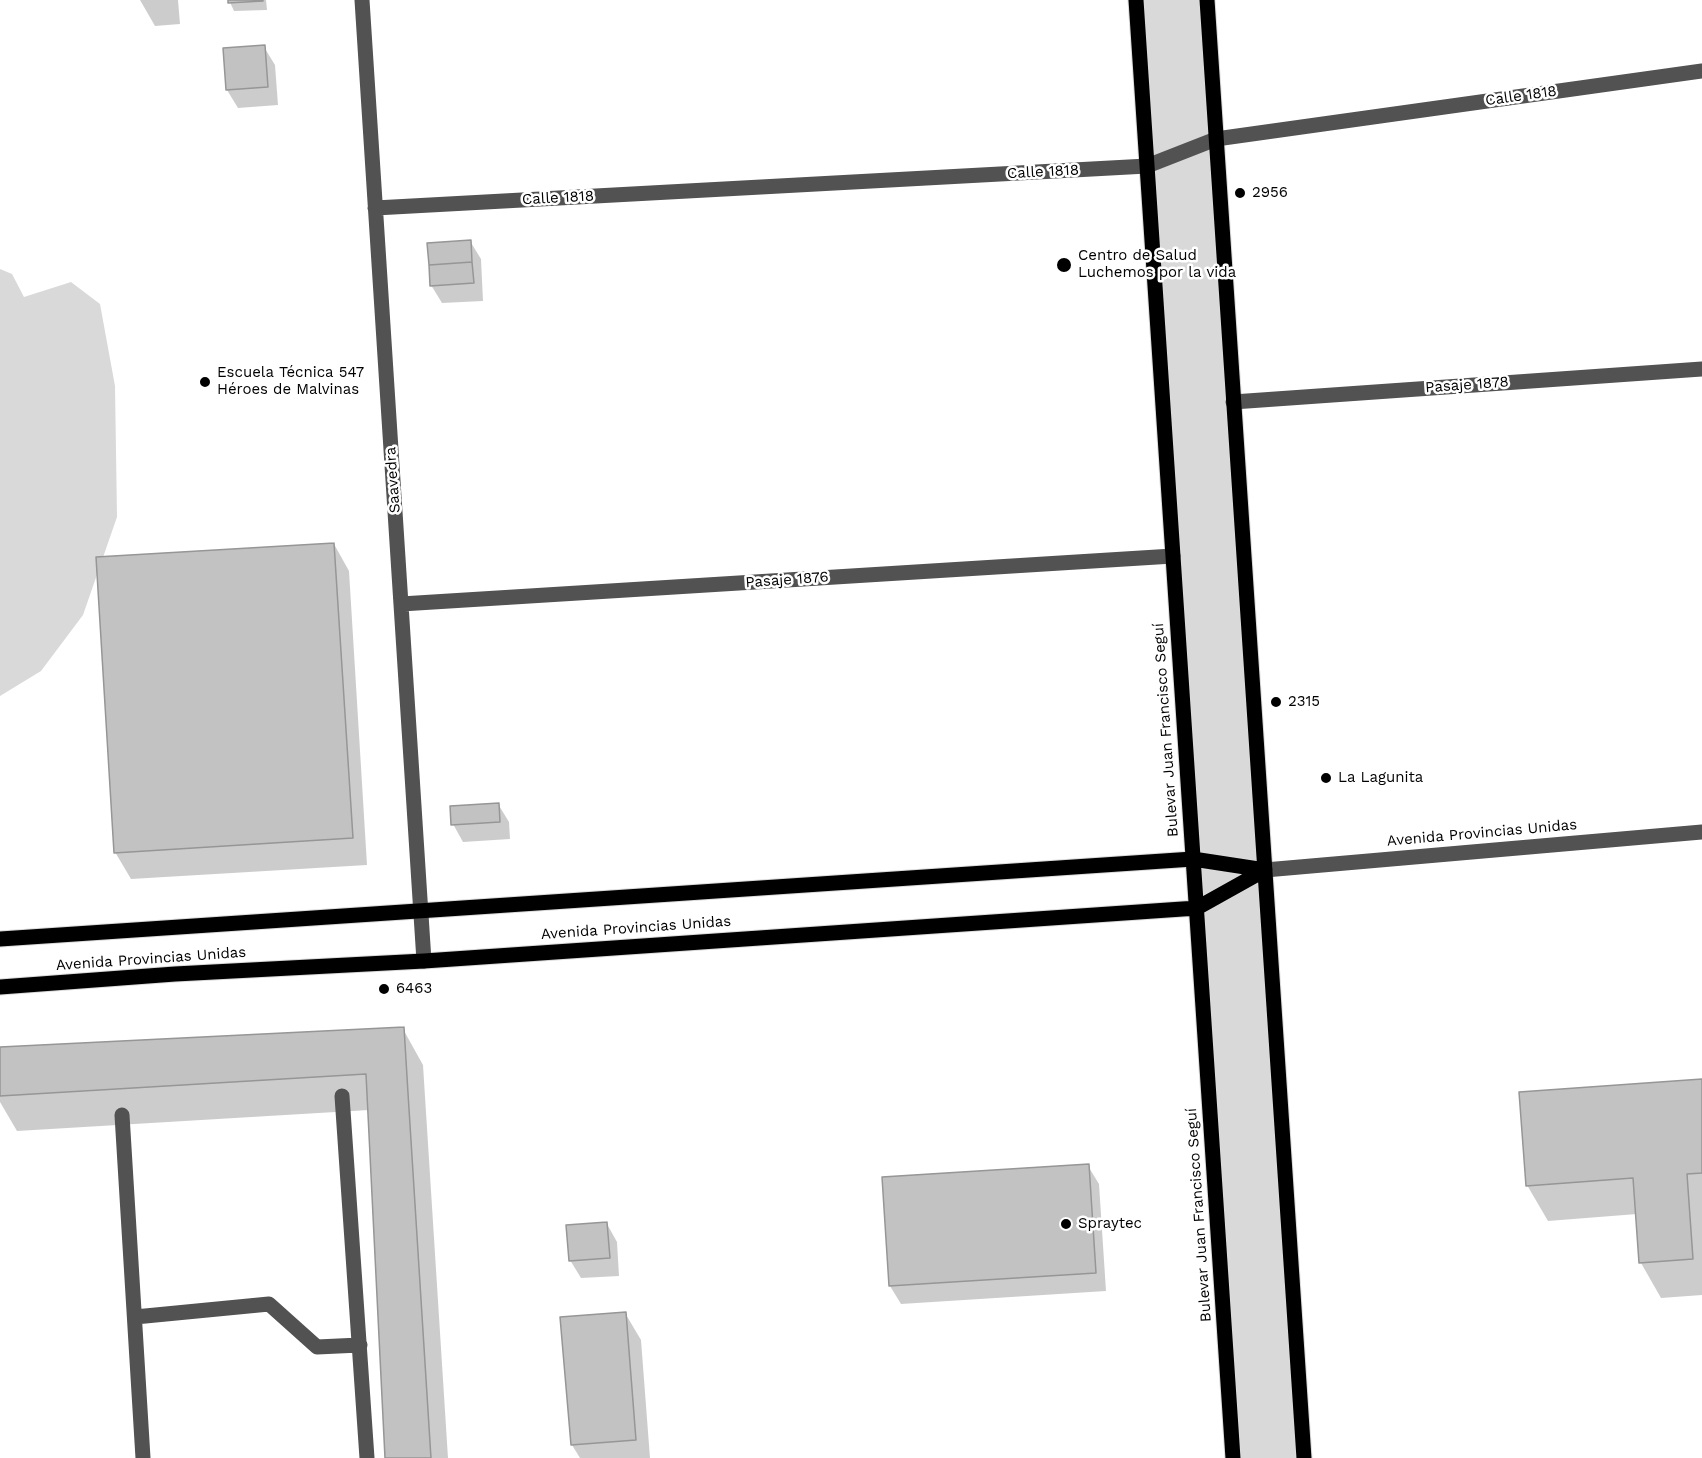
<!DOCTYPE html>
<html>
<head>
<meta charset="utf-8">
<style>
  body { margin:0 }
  canvas { display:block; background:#fff }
</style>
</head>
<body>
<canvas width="1702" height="1458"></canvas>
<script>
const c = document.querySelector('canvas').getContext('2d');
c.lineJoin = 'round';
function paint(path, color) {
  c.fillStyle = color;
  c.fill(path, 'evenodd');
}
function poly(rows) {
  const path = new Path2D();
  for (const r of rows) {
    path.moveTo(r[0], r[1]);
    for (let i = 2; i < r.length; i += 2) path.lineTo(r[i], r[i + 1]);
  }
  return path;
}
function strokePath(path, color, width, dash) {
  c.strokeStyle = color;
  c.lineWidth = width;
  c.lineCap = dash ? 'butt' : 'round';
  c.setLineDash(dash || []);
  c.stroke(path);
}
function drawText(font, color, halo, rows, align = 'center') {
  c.font = font + ' "Work Sans",sans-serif';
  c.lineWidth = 5;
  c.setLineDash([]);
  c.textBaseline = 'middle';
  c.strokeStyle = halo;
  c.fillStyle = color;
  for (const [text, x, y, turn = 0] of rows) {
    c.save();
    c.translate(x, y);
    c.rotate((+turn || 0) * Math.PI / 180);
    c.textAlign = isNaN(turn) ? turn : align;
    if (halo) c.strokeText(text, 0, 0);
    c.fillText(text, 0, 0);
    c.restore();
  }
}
paint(poly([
  [1136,0,1207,0,1304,1458,1233,1458],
  [0,269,12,274,24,297,71,282,100,304,115,386,117,517,83,615,41,671,0,696]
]), '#d9d9d9');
paint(poly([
  [140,0,178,0,180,24,155,26],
  [229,0,266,0,267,10,234,11],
  [264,47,275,65,278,105,238,108,227,90],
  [470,241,481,259,483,301,442,303,431,285],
  [334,544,349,571,367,865,131,879,115,852],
  [498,804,509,822,510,839,463,842,453,824],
  [403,1029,423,1065,448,1458,386,1458,369,1110,17,1131,0,1102,0,1048],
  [1702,1081,1702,1295,1661,1298,1641,1263,1637,1214,1548,1221,1527,1185],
  [1088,1166,1099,1184,1106,1291,901,1304,890,1286],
  [607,1224,617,1242,619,1276,581,1278,570,1260],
  [625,1313,641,1340,650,1458,580,1458,572,1445]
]), '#0003');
const building = poly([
  [228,0,263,0,263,1,228,3,228,0],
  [265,45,268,87,226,90,223,48,265,45],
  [471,240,472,262,429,265,427,243,471,240],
  [472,262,474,283,430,286,429,265,472,262],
  [334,543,353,838,114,853,96,557,334,543],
  [499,803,500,822,451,825,450,806,499,803],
  [404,1027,408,1093,431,1458,385,1458,366,1074,0,1096,0,1047,404,1027],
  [1702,1079,1702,1173,1687,1174,1693,1259,1639,1263,1633,1178,1526,1186,1519,1092,1702,1079],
  [1089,1164,1096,1273,889,1286,882,1177,1089,1164],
  [607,1222,610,1258,569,1261,566,1225,607,1222],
  [626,1312,636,1440,571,1445,560,1317,626,1312]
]);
paint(building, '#c2c2c2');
strokePath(building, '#969696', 1.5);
const major = poly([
  [1136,0,1233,1458],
  [1207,0,1304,1458],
  [0,939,1193,859,1265,870],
  [0,987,175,974,424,961,1197,908,1265,870]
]);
strokePath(major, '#dbdbdb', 17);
strokePath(poly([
  [362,0,424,961],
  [375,208,1147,166,1216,139,1702,71],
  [1233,402,1702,369],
  [401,604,1173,556],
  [1265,870,1702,832],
  [342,1096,367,1458],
  [122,1115,143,1458],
  [135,1317,269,1304,317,1347,360,1345]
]), '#525252', 15);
strokePath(major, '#000', 15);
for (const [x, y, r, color] of [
  [1240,193,6,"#000"],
  [1064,265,8,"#000"],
  [205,382,6,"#000"],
  [1276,702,6,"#000"],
  [1326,778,6,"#000"],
  [384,989,6,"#000"],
  [1066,1224,6,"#000"]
]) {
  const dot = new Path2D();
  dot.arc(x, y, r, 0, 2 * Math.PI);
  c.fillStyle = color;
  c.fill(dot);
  strokePath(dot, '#fff', 2);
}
drawText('15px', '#000', '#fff', [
  ["Calle 1818",1521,96,-8],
  ["Calle 1818",1043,172,-3],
  ["Calle 1818",558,198,-3],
  ["Pasaje 1878",1467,385,-4],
  ["Saavedra",393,480,-94],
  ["Pasaje 1876",787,580,-4],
  ["Bulevar Juan Francisco Seguí",1166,730,-94],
  ["Avenida Provincias Unidas",1482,833,-5],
  ["Avenida Provincias Unidas",636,928,-4],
  ["Avenida Provincias Unidas",151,959,-4],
  ["Bulevar Juan Francisco Seguí",1199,1215,-94]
]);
drawText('15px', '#000', '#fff', [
  ["2956",1252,193],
  ["Centro de Salud",1078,256],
  ["Luchemos por la vida",1078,273],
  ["Escuela Técnica 547",217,373],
  ["Héroes de Malvinas",217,390],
  ["2315",1288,702],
  ["La Lagunita",1338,778],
  ["6463",396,989],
  ["Spraytec",1078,1224]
], 'left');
</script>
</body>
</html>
